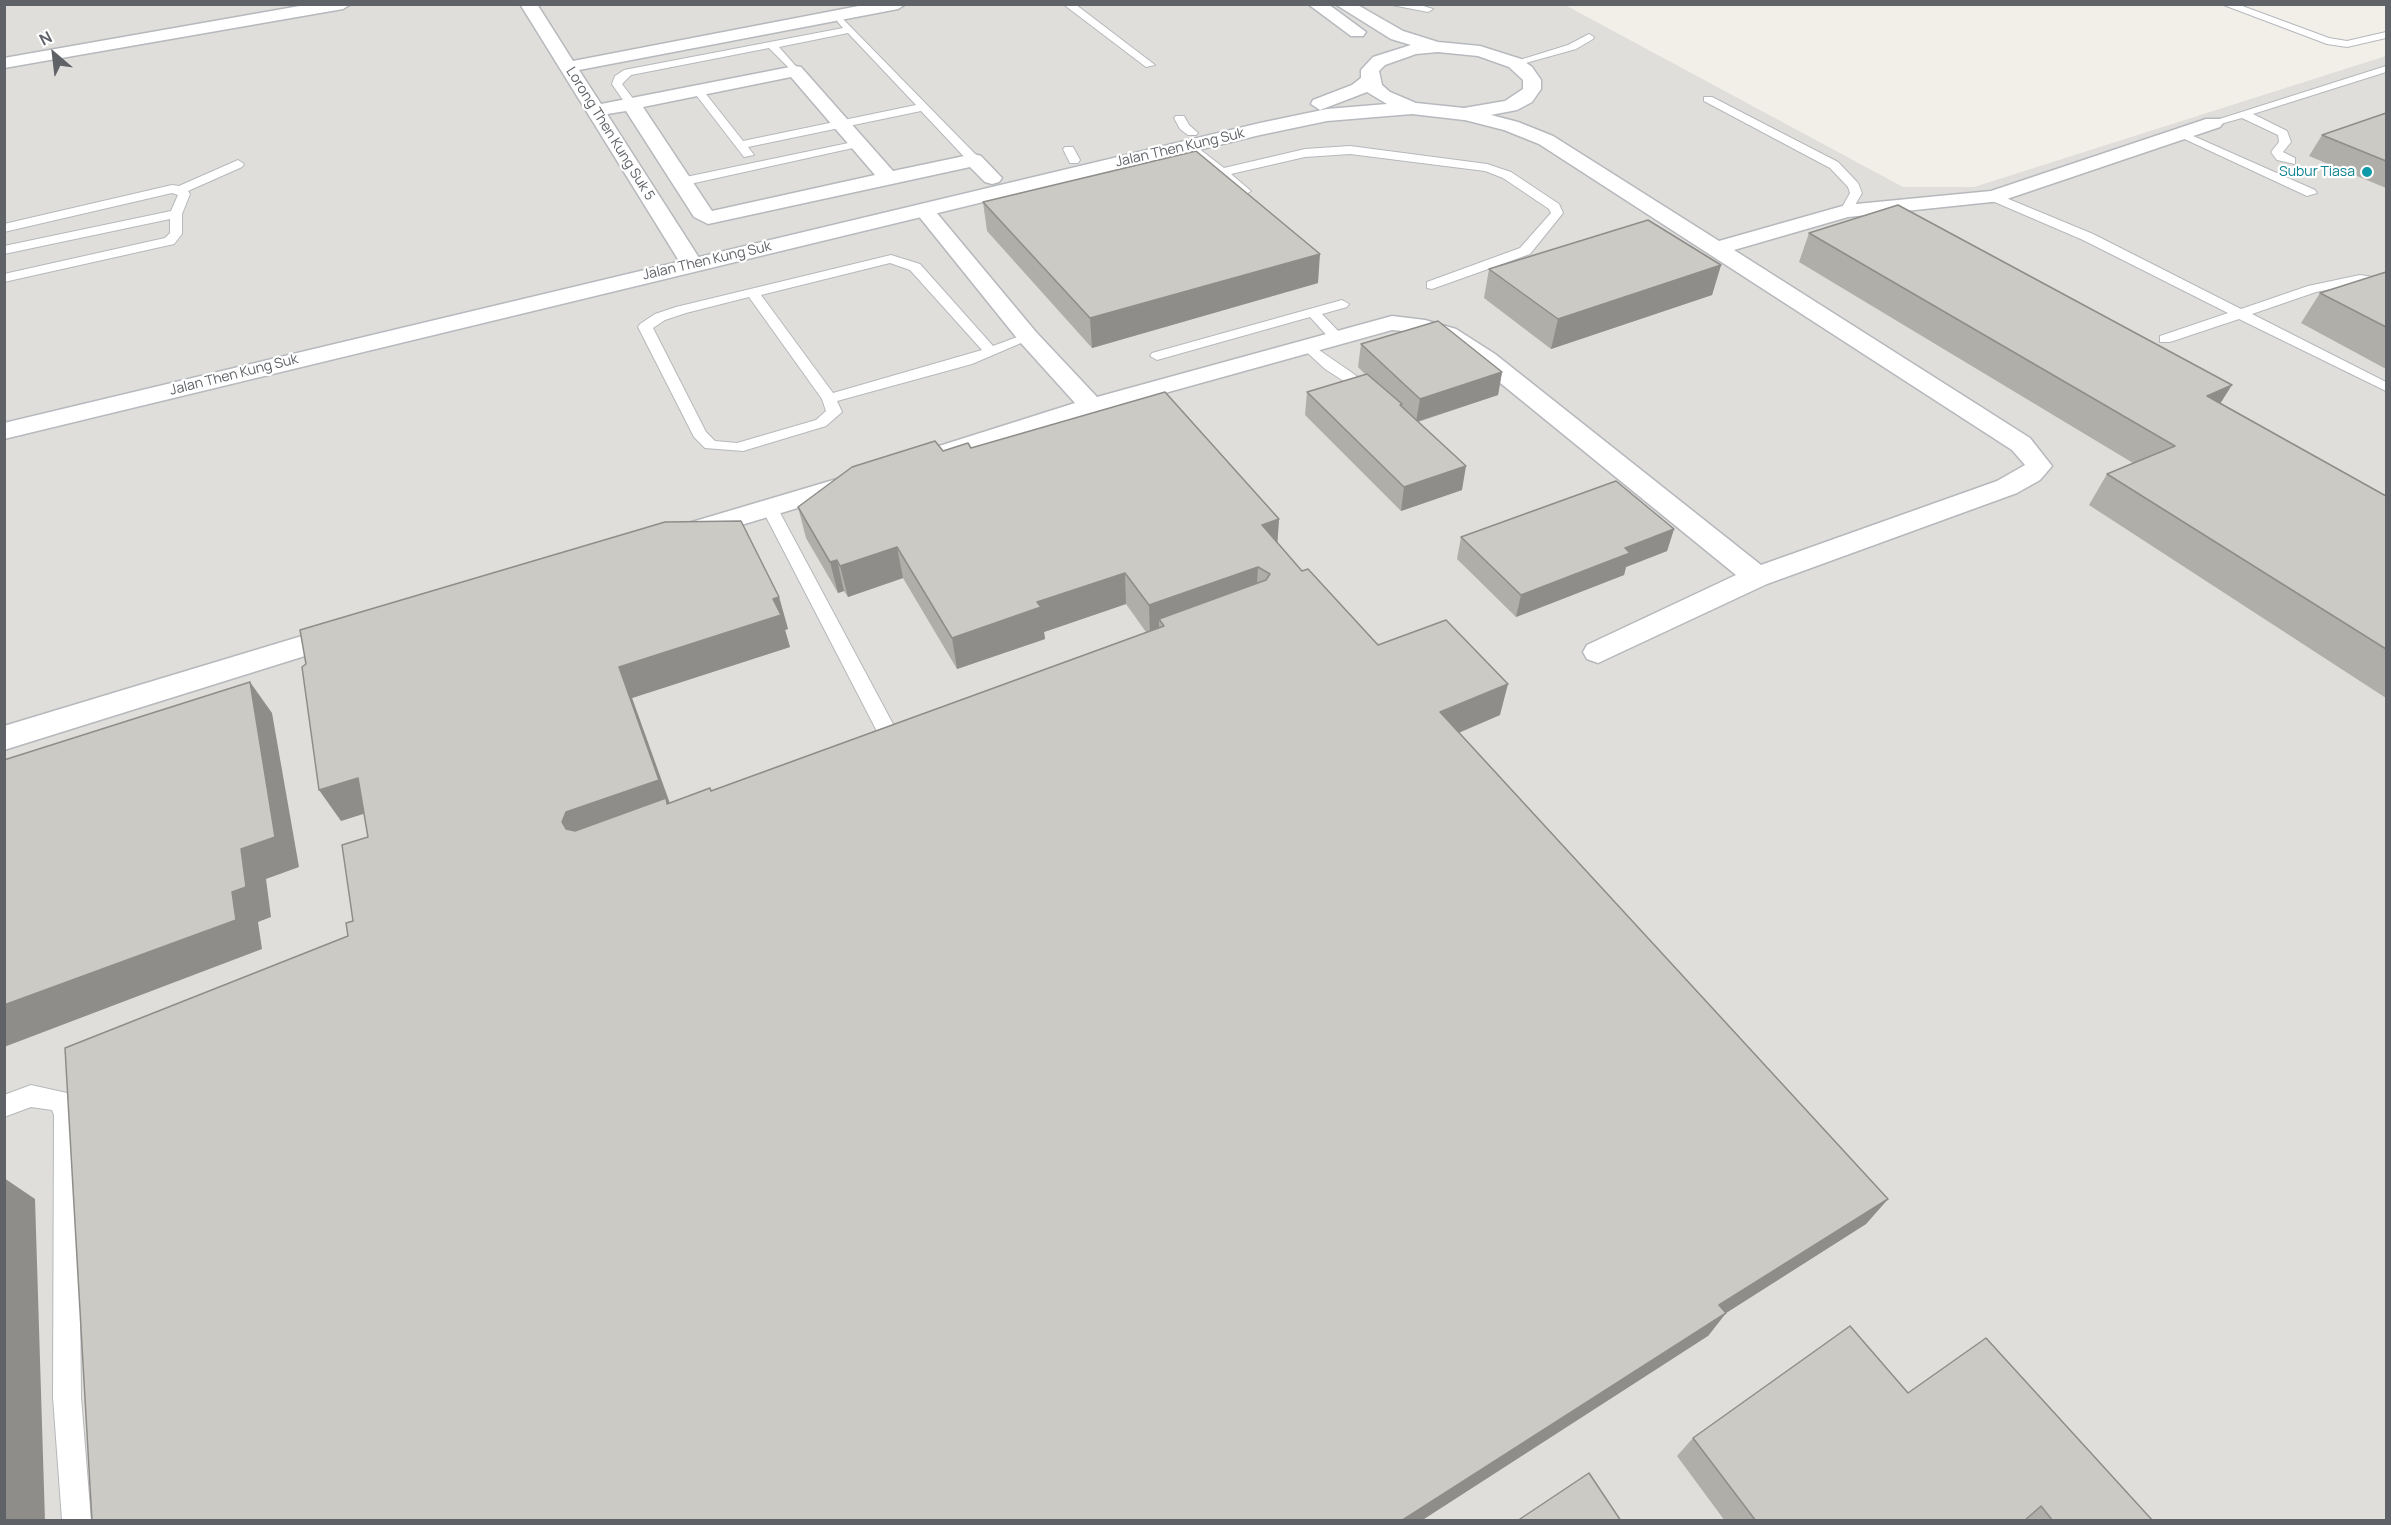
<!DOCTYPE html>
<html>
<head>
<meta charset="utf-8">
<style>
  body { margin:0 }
  #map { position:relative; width:2391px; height:1525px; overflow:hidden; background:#f1efe8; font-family:Manrope,sans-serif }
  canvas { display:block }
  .frame { position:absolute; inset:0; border:6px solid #5f6368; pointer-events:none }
  .north { position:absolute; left:24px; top:24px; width:60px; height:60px; -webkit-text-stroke:4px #fff; paint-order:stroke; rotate:332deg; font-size:16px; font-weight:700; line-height:24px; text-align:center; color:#5f6368 }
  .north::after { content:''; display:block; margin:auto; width:21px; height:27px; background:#5f6368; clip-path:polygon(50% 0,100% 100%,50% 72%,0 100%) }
</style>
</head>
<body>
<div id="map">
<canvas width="2391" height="1525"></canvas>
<div class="frame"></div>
<div class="north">N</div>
</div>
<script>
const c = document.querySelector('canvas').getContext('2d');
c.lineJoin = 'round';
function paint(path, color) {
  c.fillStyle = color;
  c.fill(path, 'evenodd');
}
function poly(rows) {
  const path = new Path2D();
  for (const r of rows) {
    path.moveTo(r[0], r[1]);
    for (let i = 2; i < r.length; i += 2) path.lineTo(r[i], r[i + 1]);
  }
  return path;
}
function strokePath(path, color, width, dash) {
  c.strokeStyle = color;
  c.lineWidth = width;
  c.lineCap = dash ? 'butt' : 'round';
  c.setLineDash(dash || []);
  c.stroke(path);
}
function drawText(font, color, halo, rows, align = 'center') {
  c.font = font + ' Manrope,sans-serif';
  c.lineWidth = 4.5;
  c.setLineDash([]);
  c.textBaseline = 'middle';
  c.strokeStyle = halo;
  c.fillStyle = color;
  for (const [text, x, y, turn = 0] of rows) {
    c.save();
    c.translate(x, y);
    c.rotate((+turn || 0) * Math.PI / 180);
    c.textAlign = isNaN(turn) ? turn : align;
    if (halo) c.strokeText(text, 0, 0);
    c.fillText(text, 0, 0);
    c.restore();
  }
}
paint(poly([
  [5,5,1565,5,1903,187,1974,187,2386,56,2386,1520,5,1520]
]), '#e0deda');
const lane = poly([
  [1063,4,1075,4,1155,65,1146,67,1063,4],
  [1387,4,1417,4,1433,9,1428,12,1387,4],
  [2221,4,2237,4,2329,38,2347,41,2386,32,2386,38,2347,47,2327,44,2221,4],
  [842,18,978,157,978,163,970,163,921,111,748,147,754,155,744,157,693,91,702,89,743,141,916,105,848,33,779,47,800,71,795,74,769,48,631,75,622,84,637,104,631,107,627,106,612,84,615,76,624,70,843,28,837,21,842,18],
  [1589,34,1594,37,1593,39,1576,49,1515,66,1510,63,1568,45,1589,34],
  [2386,66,2386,72,2253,114,2287,131,2291,142,2283,152,2295,158,2295,164,2277,160,2271,152,2279,142,2278,135,2242,118,2213,126,2207,123,2386,66],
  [1704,97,1712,97,1838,162,1858,183,1862,193,1850,214,1846,215,1840,211,1850,193,1848,187,1830,168,1704,101,1704,97],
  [1176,116,1184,116,1189,125,1198,133,1196,135,1188,135,1180,129,1174,118,1176,116],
  [2182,131,2315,190,2317,193,2307,196,2178,136,2176,134,2182,131],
  [858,141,864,144,862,146,681,186,675,182,681,178,858,141],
  [1185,144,1193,144,1224,168,1305,149,1350,146,1487,164,1511,172,1559,204,1563,213,1530,254,1432,289,1427,288,1427,282,1520,248,1551,213,1549,209,1503,178,1485,171,1350,154,1305,157,1231,174,1251,191,1245,195,1185,148,1185,144],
  [1065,147,1073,147,1080,160,1078,163,1070,163,1063,149,1065,147],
  [238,160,244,164,242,167,188,191,190,194,182,214,182,234,174,244,4,282,4,274,165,238,170,233,170,219,4,254,4,246,171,211,178,195,172,193,4,232,4,224,172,185,179,186,238,160],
  [1994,193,2093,234,2241,309,2308,286,2360,275,2386,279,2386,287,2360,283,2316,292,2252,314,2386,382,2386,391,2239,319,2170,342,2160,342,2160,336,2228,313,2083,240,1990,200,1990,194,1994,193],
  [891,255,920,264,993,346,1028,333,1035,337,972,364,837,401,842,412,826,426,743,451,705,448,694,437,638,327,640,324,655,314,676,307,891,255],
  [890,263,910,270,982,350,833,393,761,295,890,263],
  [749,297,822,399,826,411,816,420,737,443,715,441,706,432,653,328,665,320,686,313,749,297],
  [1342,300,1349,304,1347,307,1322,314,1341,334,1341,340,1331,340,1310,317,1157,360,1150,356,1152,353,1342,300],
  [1306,341,1377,390,1379,393,1377,396,1367,396,1325,369,1299,345,1306,341],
  [770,504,778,509,901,739,898,744,884,744,881,739,762,509,770,504],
  [31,1085,67,1093,78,1114,81,1397,91,1520,62,1520,53,1397,54,1115,52,1110,31,1107,4,1117,4,1095,31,1085]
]);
const street = poly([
  [311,4,351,4,343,9,4,68,4,58,311,4],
  [520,4,537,4,573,61,869,4,906,4,898,9,579,70,601,104,795,66,801,67,893,171,974,154,981,156,1002,178,999,182,992,184,985,182,970,167,708,224,694,217,626,111,607,114,703,264,700,269,692,271,684,269,520,4],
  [791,77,875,175,712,211,643,107,791,77],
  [1464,108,1518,122,1553,136,1719,241,1846,205,1991,191,2206,119,2220,119,2223,123,2220,127,2001,201,1848,217,1734,250,2030,438,2052,466,2040,480,2017,493,1767,584,1598,663,1587,659,1583,652,1587,645,1736,575,1477,364,1440,339,1415,332,1392,330,1100,411,935,465,926,467,917,465,913,459,917,453,1075,403,1020,342,917,214,913,210,917,206,924,204,931,206,1036,332,1097,397,1392,316,1425,320,1456,329,1495,354,1761,565,1997,481,2025,465,2012,450,1539,144,1504,130,1457,118,1454,114,1457,110,1464,108],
  [857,473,867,475,870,481,867,487,685,542,675,539,671,533,675,527,857,473],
  [345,623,356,626,360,633,356,640,4,750,4,726,345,623]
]);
const secondary = poly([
  [1308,4,1328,4,1366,32,1363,36,1351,36,1308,4],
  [1335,4,1356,4,1403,31,1438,42,1480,46,1521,59,1532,67,1541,80,1541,89,1532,102,1517,110,1464,120,1412,114,1327,121,1260,135,4,439,4,423,1260,123,1327,109,1387,104,1367,92,1320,110,1311,104,1313,100,1352,85,1361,78,1361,70,1373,57,1411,45,1391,39,1335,4],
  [1438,52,1478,56,1509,67,1523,80,1523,89,1505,101,1464,108,1416,103,1390,92,1382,85,1379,71,1385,65,1416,54,1438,52]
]);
strokePath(lane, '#b5b8bc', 2);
strokePath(street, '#b5b8bc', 3);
strokePath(secondary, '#b6babf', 3);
paint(lane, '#fff');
paint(street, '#fff');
paint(secondary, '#fff');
paint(poly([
  [2386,113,2386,188,2309,156,2322,135],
  [983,202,1318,283,1092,348,987,231],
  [1809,233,2221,403,2386,496,2386,698,2089,505,2107,474,2133,463,1799,262],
  [1721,265,1712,295,1551,349,1484,298,1489,269],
  [2386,272,2386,369,2301,323,2320,293],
  [1361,344,1502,372,1498,395,1418,422,1462,490,1401,511,1305,415,1307,392,1365,374,1358,367],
  [971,448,1279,519,1277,542,1302,571,1378,645,1500,715,1459,733,1888,1199,1866,1224,1726,1313,1708,1336,348,936,353,921,368,837,364,813,341,821,779,597,788,629,785,630,790,647,632,698,670,803,711,791,1146,632,1126,604,1044,632,1045,639,957,669,903,578,848,597,844,591,838,593,806,538,798,507,943,451],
  [1674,529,1667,551,1626,567,1624,575,1516,617,1457,559,1461,537],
  [1908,1393,2153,1521,1725,1521,1677,1456,1693,1438]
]), '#afaea9');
paint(poly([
  [1320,254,1318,283,1092,348,1090,318],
  [1721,265,1712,295,1551,349,1558,319],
  [1502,372,1498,395,1416,422,1420,399],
  [2232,385,2213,415,2207,396],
  [1466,466,1462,490,1401,511,1404,487],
  [1279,519,1277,550,1262,525],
  [1674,529,1667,551,1626,567,1624,575,1516,617,1521,595,1625,548],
  [897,547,903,578,848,597,840,566],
  [837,560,844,591,838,593,830,562],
  [1258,567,1256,598,1164,626,1159,619,1159,633,1150,636,1149,605],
  [1125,573,1126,604,1044,632,1045,639,957,669,952,638,1037,602],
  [779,597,788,629,785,630,790,647,632,698,672,810,578,852,562,822,619,667],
  [250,682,272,713,299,867,266,879,271,917,258,922,262,949,4,1047,4,1005,232,892,241,849],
  [1508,684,1500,715,1434,743,1440,712],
  [358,778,379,809,341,821,319,790],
  [4,1178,35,1199,45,1521,4,1521],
  [1888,1199,1866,1224,1726,1313,1708,1336,1421,1521,1401,1521,1719,1305]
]), '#8f8d8a');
const building = poly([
  [2386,113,2386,161,2322,135,2386,113],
  [1196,151,1320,254,1090,318,983,202,1196,151],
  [1898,205,2232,385,2207,396,2386,496,2386,649,2107,474,2175,446,1809,233,1898,205],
  [1648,220,1721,265,1558,319,1489,269,1648,220],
  [2386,272,2386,327,2320,293,2386,272],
  [1438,321,1502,372,1420,399,1361,344,1438,321],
  [1367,374,1402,404,1400,405,1466,466,1404,487,1307,392,1367,374],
  [1165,392,1279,519,1262,525,1302,571,1308,569,1378,645,1446,620,1508,684,1440,712,1888,1199,1719,1305,1726,1313,1401,1521,92,1521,65,1048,348,936,346,923,353,921,342,845,368,837,358,778,319,790,302,667,306,664,300,630,665,522,741,521,779,597,773,599,781,615,619,667,659,780,566,812,562,822,566,829,575,831,666,798,667,804,710,788,711,791,1164,626,1159,619,1266,580,1270,574,1258,567,1149,605,1125,573,1037,602,1041,607,952,638,897,547,840,566,837,560,830,562,798,507,852,467,935,441,943,451,968,443,971,448,1165,392],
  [1616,481,1674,529,1625,548,1630,553,1521,595,1461,537,1616,481],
  [250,682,275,837,241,849,246,887,232,892,236,920,4,1005,4,760,250,682],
  [1850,1326,1908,1393,1986,1338,2153,1521,2053,1521,2041,1506,2024,1521,1756,1521,1693,1438,1850,1326],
  [1589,1473,1621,1521,1517,1521,1589,1473]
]);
paint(building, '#cccac5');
strokePath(building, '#8f8d8a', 1.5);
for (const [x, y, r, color] of [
  [2367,172,6,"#0f9aa8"]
]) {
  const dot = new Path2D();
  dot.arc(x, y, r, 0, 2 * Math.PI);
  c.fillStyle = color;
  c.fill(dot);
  strokePath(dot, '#fff', 2);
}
drawText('14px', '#5f6368', '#fff', [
  ["Lorong Then Kung Suk 5",610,134,58],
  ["Jalan Then Kung Suk",1180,148,-13],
  ["Jalan Then Kung Suk",707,261,-13],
  ["Jalan Then Kung Suk",234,375,-14]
]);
drawText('14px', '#0d838f', '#fff', [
  ["Subur Tiasa",2355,172]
], 'right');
</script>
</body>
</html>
